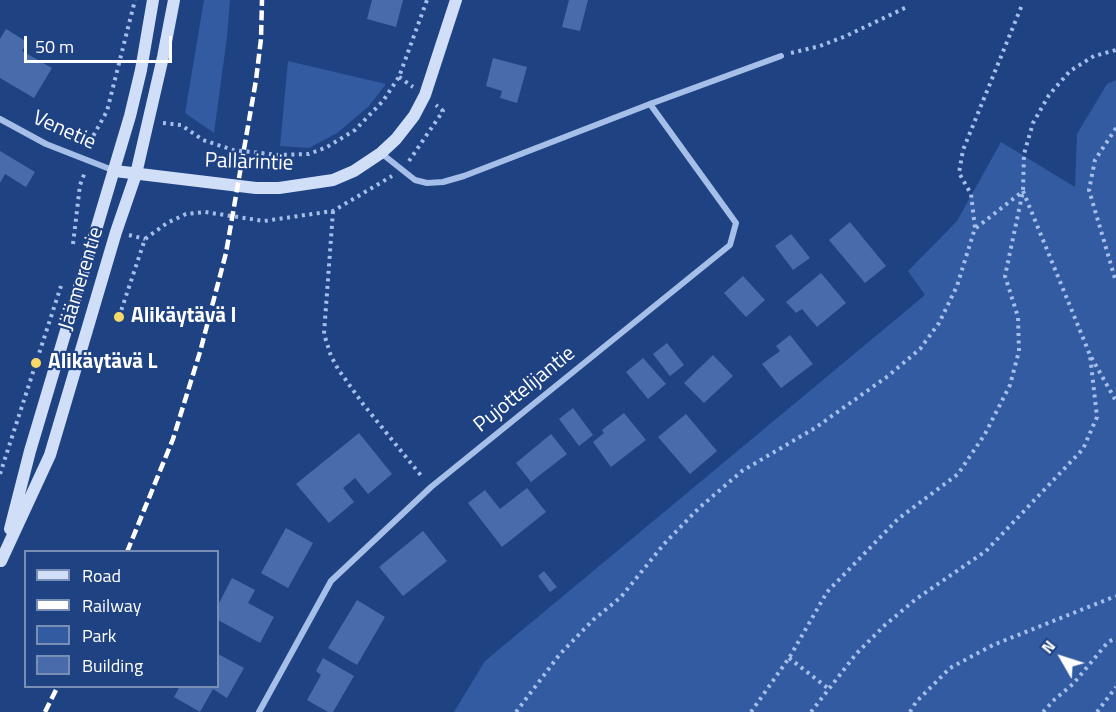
<!DOCTYPE html>
<html>
<head>
<meta charset="utf-8">
<style>
  body { margin:0 }
  #map { position:relative; width:1116px; height:712px; overflow:hidden; background:#1f4283; font-family:"Titillium Web",sans-serif }
  canvas { display:block }
  .legend { position:absolute; left:24px; top:550px; width:195px; height:138px; box-sizing:border-box; background:#1f4283; border:2px solid #798eb5; margin:0; padding:8px 10px; list-style:none; font-size:18px; color:#fff }
  .legend li { display:flex; align-items:center; gap:12px; height:30px }
  .legend b { width:30px; border:2px solid #798eb5 }
  .north { position:absolute; left:1032px; top:628px; width:60px; height:60px; -webkit-text-stroke:4px #1f4283; paint-order:stroke; rotate:309deg; font-size:16px; font-weight:700; line-height:24px; text-align:center; color:#fff }
  .north::after { content:''; display:block; margin:auto; width:21px; height:27px; background:#fff; clip-path:polygon(50% 0,100% 100%,50% 72%,0 100%) }
  .scale { position:absolute; left:24px; top:36px; width:148px; height:27px; box-sizing:border-box; border:3px solid #fff; border-top:0; padding-left:8px; font-size:18px; line-height:21px; white-space:nowrap; color:#fff; -webkit-text-stroke:4px #1f4283; paint-order:stroke }
</style>
</head>
<body>
<div id="map">
<canvas width="1116" height="712"></canvas>
<ul class="legend">
<li><b style="height:8px;background:#d1def7"></b>Road</li>
<li><b style="height:8px;background:#fff"></b>Railway</li>
<li><b style="height:16px;background:#335ba1"></b>Park</li>
<li><b style="height:16px;background:#486cab"></b>Building</li>
</ul>
<div class="north">N</div>
<div class="scale">50 m</div>
</div>
<script>
const c = document.querySelector('canvas').getContext('2d');
c.lineJoin = 'round';
function paint(path, color) {
  c.fillStyle = color;
  c.fill(path, 'evenodd');
}
function poly(rows) {
  const path = new Path2D();
  for (const r of rows) {
    path.moveTo(r[0], r[1]);
    for (let i = 2; i < r.length; i += 2) path.lineTo(r[i], r[i + 1]);
  }
  return path;
}
function strokePath(path, color, width, dash) {
  c.strokeStyle = color;
  c.lineWidth = width;
  c.lineCap = dash ? 'butt' : 'round';
  c.setLineDash(dash || []);
  c.stroke(path);
}
function drawText(font, color, halo, rows, align = 'center') {
  c.font = font + ' "Titillium Web",sans-serif';
  c.lineWidth = 4.5;
  c.setLineDash([]);
  c.textBaseline = 'middle';
  c.strokeStyle = halo;
  c.fillStyle = color;
  for (const [text, x, y, turn = 0] of rows) {
    c.save();
    c.translate(x, y);
    c.rotate((+turn || 0) * Math.PI / 180);
    c.textAlign = isNaN(turn) ? turn : align;
    if (halo) c.strokeText(text, 0, 0);
    c.fillText(text, 0, 0);
    c.restore();
  }
}
paint(poly([
  [204,0,230,0,227,37,214,133,185,113],
  [288,61,386,84,369,106,337,133,309,148,280,146],
  [1116,80,1116,712,454,712,485,661,925,295,908,271,957,221,1001,142,1075,187,1077,134,1107,84]
]), '#335ba1');
paint(poly([
  [372,0,403,0,396,27,367,19],
  [569,0,588,0,580,31,562,27],
  [6,29,27,42,22,51,52,68,34,98,0,78,0,39],
  [493,58,527,67,517,103,500,98,502,91,486,86],
  [0,151,35,172,26,187,5,174,0,183],
  [850,222,886,266,865,283,829,240],
  [791,234,810,258,793,270,775,246],
  [821,273,846,303,817,327,802,309,796,313,786,302],
  [743,276,765,300,746,317,724,293],
  [790,335,813,364,781,388,762,364,780,351,776,346],
  [667,343,684,365,670,376,653,354],
  [713,355,733,376,704,403,684,383],
  [643,358,666,384,648,399,626,372],
  [573,408,593,435,579,446,559,419],
  [624,413,646,440,611,467,593,442,604,433,602,430],
  [686,414,717,451,690,474,658,437],
  [359,433,392,474,368,494,355,478,343,488,354,502,329,523,296,484],
  [551,434,567,454,531,482,516,463],
  [527,488,546,512,502,547,468,503,485,490,500,509],
  [286,528,313,543,288,588,261,573],
  [423,531,447,561,403,596,379,567],
  [544,571,557,587,550,592,538,576],
  [232,578,255,590,248,603,274,617,260,643,218,620,218,605],
  [357,600,385,617,357,665,328,648],
  [218,654,244,668,227,698,213,689,200,712,174,697,180,686,218,686],
  [323,658,354,676,333,712,328,712,307,700,321,675,316,671]
]), '#486cab');
strokePath(poly([
  [791,53,820,46,846,36,909,6],
  [399,77,413,87],
  [163,123,181,125,203,140,233,150,279,155,309,154,327,147,355,130,383,101,399,77,427,0],
  [1116,128,1095,160,1089,190,1116,282],
  [90,150,91,140,107,111,135,0],
  [409,161,443,111,436,105],
  [1023,191,1090,355,1116,401],
  [333,211,324,334,331,356,338,369,363,404,423,478],
  [976,228,1022,192],
  [129,235,145,239],
  [73,244,80,185,85,172],
  [119,317,145,239,167,223,186,214,205,212,264,221,333,211,392,176],
  [0,474,61,286],
  [789,658,829,689],
  [516,712,560,654,593,620,621,597,664,544,699,508,742,471,815,428,888,376,920,349,939,323,957,286,975,228,971,194,959,173,963,150,1022,5],
  [751,712,789,658,827,592,898,519,958,474,985,434,1010,385,1019,351,1018,317,1005,276,1023,191,1024,154,1033,123,1049,95,1070,71,1094,56,1116,50],
  [811,712,856,654,885,625,916,599,986,551,1083,449,1097,417,1090,355],
  [910,712,916,702,950,668,993,645,1116,596],
  [1043,712,1055,699,1073,684,1108,642,1116,638],
  [1097,712,1116,687]
]), '#a6bfe9', 4, [3, 4.5]);
strokePath(poly([
  [0,119,46,144,115,171],
  [381,153,415,180,427,183,443,182,464,176,650,104,781,56],
  [259,712,331,581,431,487,730,245,736,223,650,104]
]), '#a6bfe9', 6);
strokePath(poly([
  [115,171,256,188,279,188,333,180,354,171,381,153,396,139,414,116,425,95,456,0],
  [10,529,30,451,130,116,141,70,153,0],
  [1,561,50,455,116,232,136,174,163,57,174,0]
]), '#d1def7', 12);
strokePath(poly([
  [127,552,173,439,200,352,226,253,256,80,261,39,262,0],
  [45,712,58,686]
]), '#fff', 4.5, [10, 4.5]);
for (const [x, y, r, color] of [
  [119,317,6,"#f7d967"],
  [36,363,6,"#f7d967"]
]) {
  const dot = new Path2D();
  dot.arc(x, y, r, 0, 2 * Math.PI);
  c.fillStyle = color;
  c.fill(dot);
  strokePath(dot, '#1f4283', 2);
}
drawText('21px', '#fff', '#1f4283', [
  ["Venetie",64,131,24],
  ["Pallarintie",249,163,2],
  ["Jäämerentie",82,279,-73],
  ["Pujottelijantie",525,390,-39]
]);
drawText('bold 21px', '#fff', '#1f4283', [
  ["Alikäytävä I",131,317],
  ["Alikäytävä L",48,363]
], 'left');
</script>
</body>
</html>
